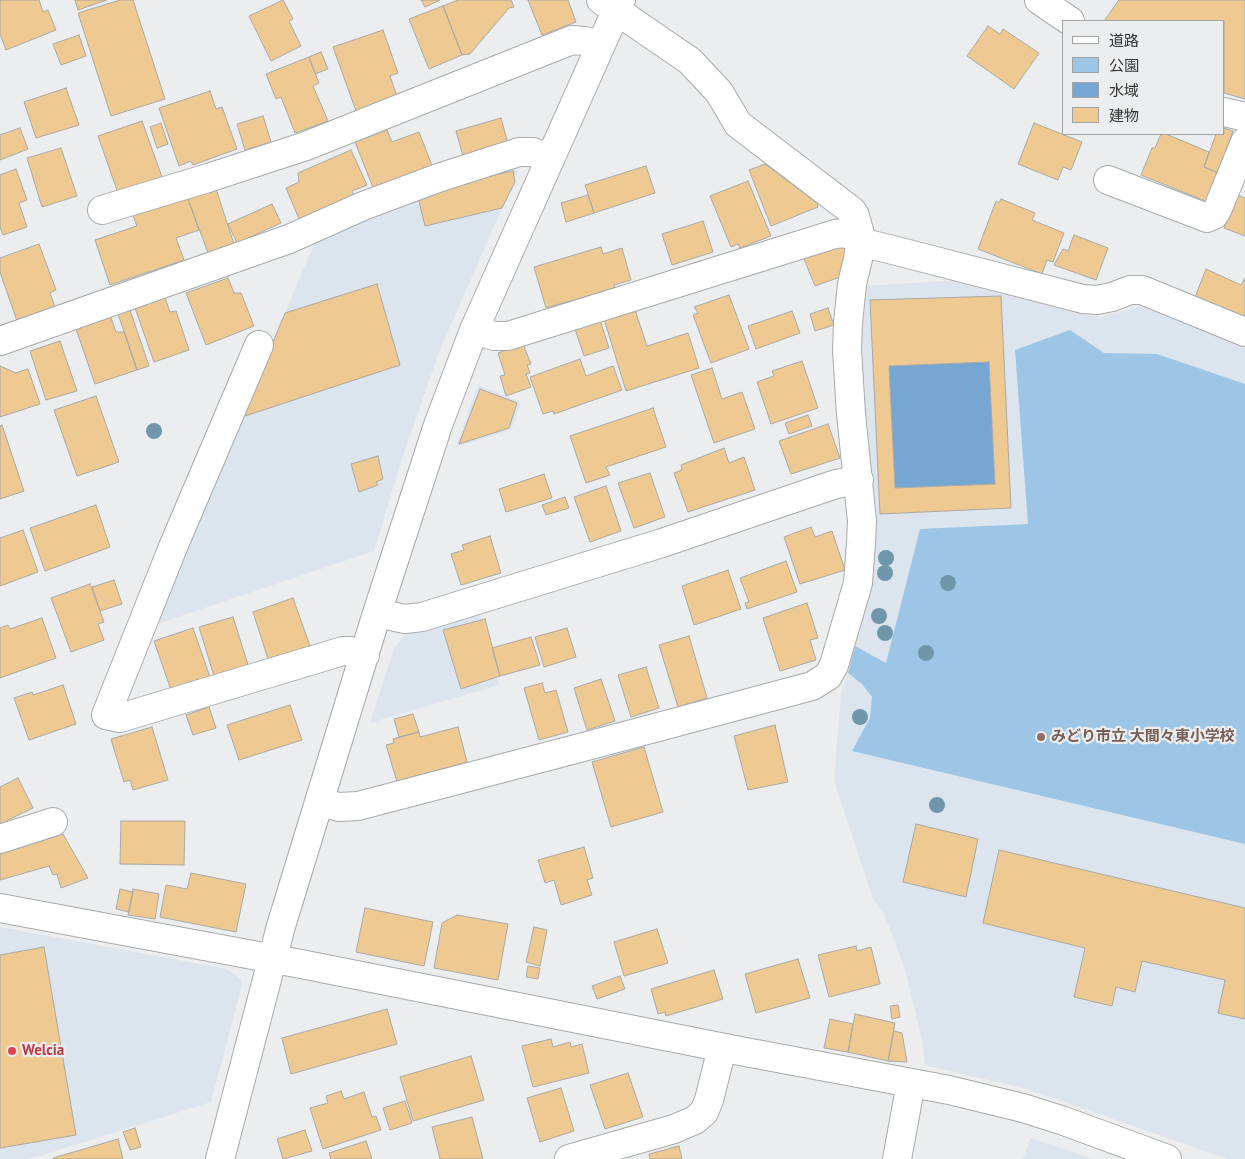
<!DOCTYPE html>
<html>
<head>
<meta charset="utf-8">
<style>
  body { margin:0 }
  #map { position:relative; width:1245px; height:1159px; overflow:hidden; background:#ebedef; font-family:"PT Sans","Noto Sans JP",sans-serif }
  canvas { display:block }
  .legend { position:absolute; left:1062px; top:20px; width:162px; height:115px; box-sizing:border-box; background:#ebedef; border:1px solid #a1a3a5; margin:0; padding:6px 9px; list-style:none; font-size:15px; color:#333435 }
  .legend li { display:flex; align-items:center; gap:10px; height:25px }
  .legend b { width:25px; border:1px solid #a1a3a5 }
</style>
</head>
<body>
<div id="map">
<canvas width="1245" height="1159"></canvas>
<ul class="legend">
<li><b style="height:6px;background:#fff"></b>道路</li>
<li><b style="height:14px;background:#9dc6e6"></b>公園</li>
<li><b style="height:14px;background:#76a7d3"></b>水域</li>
<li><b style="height:14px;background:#eec991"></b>建物</li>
</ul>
</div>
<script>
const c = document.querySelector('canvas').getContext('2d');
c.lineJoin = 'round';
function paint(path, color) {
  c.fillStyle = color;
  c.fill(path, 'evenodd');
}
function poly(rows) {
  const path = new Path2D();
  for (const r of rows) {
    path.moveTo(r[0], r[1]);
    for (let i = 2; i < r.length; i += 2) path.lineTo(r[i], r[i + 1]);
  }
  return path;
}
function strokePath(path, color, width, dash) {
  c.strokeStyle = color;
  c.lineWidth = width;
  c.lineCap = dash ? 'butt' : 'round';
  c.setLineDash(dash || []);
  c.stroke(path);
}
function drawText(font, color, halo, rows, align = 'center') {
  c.font = font + ' "PT Sans","Noto Sans JP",sans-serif';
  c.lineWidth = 4.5;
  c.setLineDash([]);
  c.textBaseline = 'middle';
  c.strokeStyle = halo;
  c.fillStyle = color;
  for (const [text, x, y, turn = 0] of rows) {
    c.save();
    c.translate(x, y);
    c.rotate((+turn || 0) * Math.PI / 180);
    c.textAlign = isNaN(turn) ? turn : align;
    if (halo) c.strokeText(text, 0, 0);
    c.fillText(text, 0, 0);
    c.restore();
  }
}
paint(poly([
  [513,166,518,172,439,352,401,462,374,551,151,626,316,240,376,211],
  [963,280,1100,317,1144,305,1245,346,1245,1159,1228,1159,1027,1089,925,1065,922,1040,904,966,884,914,873,899,834,780,841,694,852,661,870,587,876,524,860,357,861,286],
  [478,385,521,402,511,430,456,447],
  [479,612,499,685,370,723,394,648,405,635],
  [0,927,227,969,241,979,242,985,211,1102,43,1155,26,1159,0,1159],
  [1030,1138,1082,1155,1094,1159,1023,1159]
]), '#dce5ed');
paint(poly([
  [1070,330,1104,353,1157,354,1245,384,1245,844,852,751,870,718,872,697,862,684,848,673,855,646,886,663,920,529,1028,524,1015,350]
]), '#9dc6e6');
paint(poly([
  [989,362,995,484,895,488,889,366]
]), '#76a7d3');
const building = poly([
  [0,0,39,0,43,12,48,10,56,30,6,50,0,34,0,0],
  [75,0,107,0,78,10,75,0],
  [120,0,133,0,165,99,111,116,78,13,120,0],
  [283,0,293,19,289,21,301,46,271,61,249,16,283,0],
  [421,0,440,0,425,7,421,0],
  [458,0,511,0,514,7,509,8,470,54,462,55,443,6,458,0],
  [528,0,568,0,576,22,542,35,528,0],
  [1119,0,1245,0,1245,99,1224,93,1224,21,1104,21,1119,0],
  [443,6,462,55,429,69,409,19,443,6],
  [988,26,1000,34,1003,29,1039,53,1014,89,967,56,988,26],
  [383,30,398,73,390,76,397,96,356,111,333,47,383,30],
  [79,35,86,56,61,65,53,44,79,35],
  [321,52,328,69,315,74,309,57,321,52],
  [309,57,319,83,313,86,328,121,295,133,281,97,276,99,266,74,309,57],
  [66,88,79,125,36,138,24,102,66,88],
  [210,91,216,109,222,107,237,149,193,165,191,161,179,166,159,108,210,91],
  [263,116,271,142,245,150,237,124,263,116],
  [501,118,508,143,463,156,456,131,501,118],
  [142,121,162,177,118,193,98,136,142,121],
  [161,123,168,144,157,148,150,127,161,123],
  [1034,123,1082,142,1071,170,1063,167,1058,180,1018,164,1034,123],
  [20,128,28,149,0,160,0,135,20,128],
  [1224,128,1233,131,1218,173,1204,167,1216,134,1224,134,1224,128],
  [387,130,392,142,419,132,433,168,374,190,355,142,387,130],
  [1161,134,1166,134,1209,152,1204,167,1218,173,1208,199,1205,201,1141,175,1152,148,1155,148,1161,134],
  [61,148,77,196,42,207,27,158,61,148],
  [351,150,367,185,352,191,355,198,300,221,286,188,299,182,298,173,351,150],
  [765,164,817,203,818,207,771,226,749,170,765,164],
  [646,166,655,193,594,213,585,185,646,166],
  [16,169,27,200,19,203,27,227,3,235,0,227,0,175,16,169],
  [513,171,515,182,502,208,425,226,418,197,434,188,513,171],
  [748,181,771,236,740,248,738,244,731,247,710,196,748,181],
  [215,186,234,244,208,253,187,196,215,186],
  [588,195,594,213,566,222,561,203,588,195],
  [1237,195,1245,198,1245,236,1224,228,1237,195],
  [187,196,199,230,176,238,184,260,110,285,95,240,137,226,132,213,187,196],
  [1001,199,1035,213,1032,220,1064,233,1053,262,1047,260,1042,274,978,249,996,201,999,203,1001,199],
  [272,204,281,223,237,243,228,224,272,204],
  [703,221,713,252,672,265,662,234,703,221],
  [1074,235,1108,248,1096,280,1054,265,1063,249,1068,251,1074,235],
  [840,241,849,248,843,276,815,286,802,254,840,241],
  [39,244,56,290,50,293,55,307,17,321,0,272,0,258,39,244],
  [601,247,603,254,622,248,631,280,614,285,615,288,546,308,534,267,601,247],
  [1206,269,1241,285,1245,278,1245,319,1195,297,1206,269],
  [228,278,234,293,241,293,254,326,206,345,186,293,228,278],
  [377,284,400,365,242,417,285,313,377,284],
  [729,295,749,349,711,363,693,315,698,313,694,307,729,295],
  [1001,296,1011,508,880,514,870,300,1001,296],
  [989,362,995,484,895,488,889,366,989,362],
  [165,298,170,312,176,311,189,350,154,362,135,308,165,298],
  [129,307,149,366,137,370,117,311,129,307],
  [828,308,834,325,815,331,810,314,828,308],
  [635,310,647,346,688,333,699,368,626,391,604,319,635,310],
  [792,311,800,333,756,349,748,326,792,311],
  [110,315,116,332,124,332,137,370,95,384,75,326,110,315],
  [600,320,609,348,584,356,575,329,600,320],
  [60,341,77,391,46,400,30,351,60,341],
  [523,344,531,364,527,365,530,373,526,374,531,387,506,396,500,376,505,375,498,353,523,344],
  [580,359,586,376,613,366,622,390,554,414,553,411,543,414,530,377,580,359],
  [802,361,818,408,771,424,757,382,774,376,772,371,802,361],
  [0,366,16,373,28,369,40,404,0,417,0,366],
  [712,368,722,399,742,392,755,429,714,443,691,375,712,368],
  [480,389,517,403,509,428,459,444,480,389],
  [96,396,119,462,77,476,54,410,96,396],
  [653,408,666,447,606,467,610,475,586,483,570,436,653,408],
  [808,415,812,426,789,434,785,423,808,415],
  [828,424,840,458,791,474,779,441,828,424],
  [2,425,24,491,0,499,0,426,2,425],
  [724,448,729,463,744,457,755,490,688,512,674,473,682,470,681,465,724,448],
  [378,456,383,479,376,482,378,485,359,492,351,464,378,456],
  [650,473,665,517,634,528,618,483,650,473],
  [544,474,552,498,506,512,499,489,544,474],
  [606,486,621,531,590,542,574,497,606,486],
  [565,497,569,508,546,515,542,505,565,497],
  [96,505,110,547,45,571,30,528,96,505],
  [811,527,815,537,832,531,845,570,800,584,784,537,811,527],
  [23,530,38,572,0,586,0,538,23,530],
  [490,536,501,573,461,585,451,554,464,550,462,545,490,536],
  [786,561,797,592,747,609,745,603,749,602,740,578,786,561],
  [728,570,741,609,694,625,682,586,728,570],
  [114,580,122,604,100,611,92,587,114,580],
  [90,584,104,622,98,624,104,640,71,652,51,598,90,584],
  [293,598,310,646,268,659,253,612,293,598],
  [807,603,818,638,810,640,816,660,780,671,763,618,807,603],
  [233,617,248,665,214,676,199,627,233,617],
  [42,618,56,658,0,678,0,628,8,625,10,629,42,618],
  [485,619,500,676,461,689,443,630,485,619],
  [193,628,210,677,171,690,154,641,193,628],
  [567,628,576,657,544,667,535,637,567,628],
  [689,636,707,698,678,707,659,645,689,636],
  [531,637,540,665,500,676,492,648,531,637],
  [646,667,659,708,631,717,618,675,646,667],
  [601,679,615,721,587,730,574,688,601,679],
  [542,683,545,693,556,690,568,732,539,740,524,688,542,683],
  [63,685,76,724,29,740,14,698,32,692,33,695,63,685],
  [290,705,302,740,239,760,227,725,290,705],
  [209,707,216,728,193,735,186,715,209,707],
  [413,714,419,732,399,737,394,719,413,714],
  [775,725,788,782,748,790,734,736,775,725],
  [152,727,168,780,133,790,130,780,124,782,111,739,152,727],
  [458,727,467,762,397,782,386,745,394,743,393,739,419,732,420,737,458,727],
  [644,747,663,812,611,827,592,762,644,747],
  [18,778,33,808,0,824,0,787,18,778],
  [121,821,185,821,184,865,120,864,121,821],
  [916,824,978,839,966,897,903,882,916,824],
  [63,834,88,878,61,888,57,874,53,875,49,866,0,880,0,854,63,834],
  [584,847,593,878,587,880,592,895,561,905,554,880,545,883,538,860,584,847],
  [999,850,1245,908,1245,1019,1218,1013,1225,980,1142,961,1135,992,1116,987,1112,1006,1074,997,1085,948,983,923,999,850],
  [191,873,246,884,236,932,160,917,166,885,187,889,191,873],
  [120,889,133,892,129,912,116,909,120,889],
  [133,889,159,894,155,919,128,915,133,889],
  [365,908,433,922,424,966,356,952,365,908],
  [457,915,508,924,498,980,434,968,442,923,457,915],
  [534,927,547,930,540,966,526,962,534,927],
  [657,929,668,963,624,976,614,942,657,929],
  [856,946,857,951,871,947,880,984,829,997,818,955,856,946],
  [44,947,76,1135,0,1148,0,955,44,947],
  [798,959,810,998,756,1013,745,974,798,959],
  [528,966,540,968,538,979,526,977,528,966],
  [714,970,723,999,666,1016,665,1012,658,1014,651,989,714,970],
  [620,976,625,989,597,999,592,986,620,976],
  [898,1005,900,1017,892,1019,890,1006,898,1005],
  [387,1009,397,1044,291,1074,282,1038,387,1009],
  [855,1014,895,1023,888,1061,848,1052,855,1014],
  [830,1019,853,1024,848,1052,824,1048,830,1019],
  [894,1031,902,1033,907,1062,888,1061,894,1031],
  [551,1039,553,1047,570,1042,571,1047,582,1044,589,1073,533,1087,522,1046,551,1039],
  [471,1056,484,1100,413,1121,400,1077,471,1056],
  [628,1073,643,1117,605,1129,590,1085,628,1073],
  [561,1088,574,1131,540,1142,527,1098,561,1088],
  [341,1091,344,1099,364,1092,372,1117,376,1116,381,1130,323,1149,310,1108,328,1103,326,1096,341,1091],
  [405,1101,412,1123,390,1130,383,1108,405,1101],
  [472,1117,483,1159,440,1159,432,1127,472,1117],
  [135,1128,141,1147,130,1150,123,1132,135,1128],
  [305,1130,312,1151,283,1159,277,1139,305,1130],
  [118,1139,123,1159,53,1159,53,1158,118,1139],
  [366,1141,372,1159,331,1159,329,1153,366,1141],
  [679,1146,682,1159,650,1159,649,1154,679,1146]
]);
paint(building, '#eec991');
strokePath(building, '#aaa9a6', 1);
const minor = poly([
  [1039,0,1070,21],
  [1224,112,1245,117],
  [1108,180,1207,218,1214,215,1218,208,1245,142],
  [102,210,208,178,306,146,572,40,584,41,601,45],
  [474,330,494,336,508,336,835,234,845,233,872,245,889,249,1083,299,1097,300,1112,297,1130,290,1142,290,1245,332],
  [0,341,289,239,363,206,438,178,519,152,533,152,550,159],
  [259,345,173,547,106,715,120,718,343,651,350,651,365,655],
  [377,613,405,619,422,617,662,543,836,484,859,480],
  [319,802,339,807,358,806,572,750,812,686,828,676,834,665,858,583,861,543,862,521,851,414,847,350,848,323,852,284,858,259,861,238,855,216,852,211,738,124,719,92,690,61,601,0],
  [0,839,53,822],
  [0,908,301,964,740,1051,949,1090,1023,1108,1064,1121,1167,1159],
  [220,1159,281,926,377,613,438,425,474,330,621,0],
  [569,1159,674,1129,695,1120,704,1112,709,1100,722,1048],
  [897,1159,911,1083]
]);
strokePath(minor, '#a7aaac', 30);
strokePath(minor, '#fff', 28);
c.fillStyle = '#7096ac';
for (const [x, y] of [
  [154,431],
  [886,558],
  [885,573],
  [948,583],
  [879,616],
  [885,633],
  [926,653],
  [860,717],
  [937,805]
]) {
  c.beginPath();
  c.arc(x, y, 8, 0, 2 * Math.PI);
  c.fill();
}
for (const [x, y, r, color] of [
  [1041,737,5,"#8d6e63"],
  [12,1051,5,"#e0444e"]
]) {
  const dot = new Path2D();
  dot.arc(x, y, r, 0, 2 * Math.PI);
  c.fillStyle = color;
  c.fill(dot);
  strokePath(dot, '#ebedef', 2);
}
drawText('bold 15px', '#785e54', '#ebedef', [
  ["みどり市立 大間々東小学校",1051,737]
], 'left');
drawText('bold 15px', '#be3a42', '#ebedef', [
  ["Welcia",22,1051]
], 'left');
</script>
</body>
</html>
